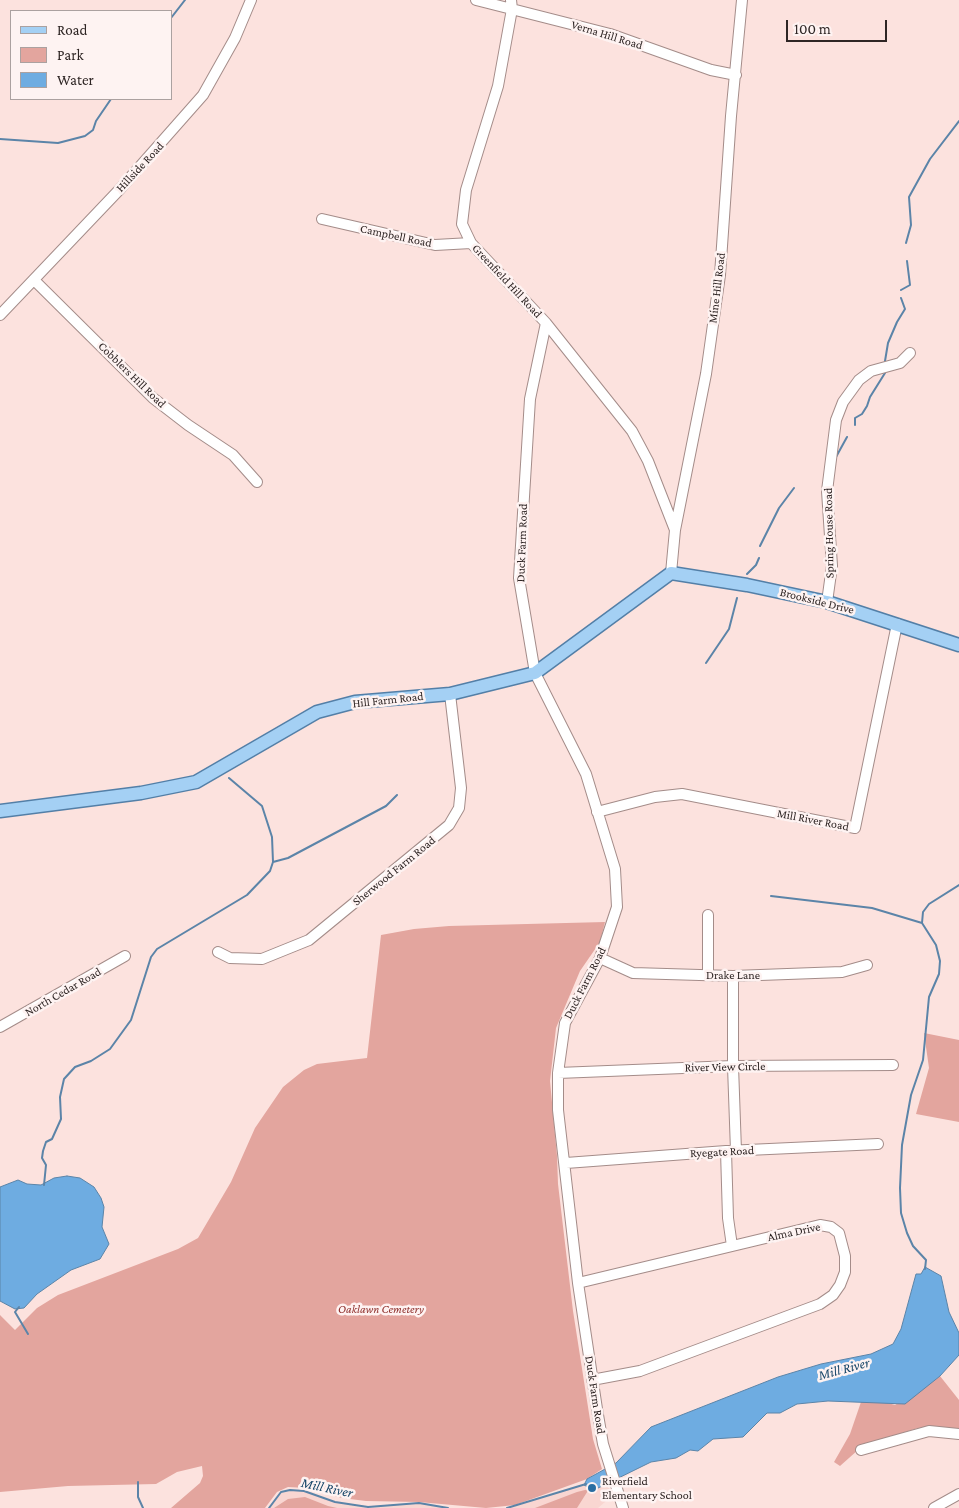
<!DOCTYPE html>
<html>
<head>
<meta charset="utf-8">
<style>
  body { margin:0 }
  #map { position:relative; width:959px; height:1508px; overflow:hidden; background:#fce2de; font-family:"Crimson Pro",serif }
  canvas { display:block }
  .legend { position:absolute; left:10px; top:10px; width:162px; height:90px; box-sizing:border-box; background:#fef3f2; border:1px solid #aba1a0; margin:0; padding:6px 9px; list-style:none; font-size:15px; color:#2e2524 }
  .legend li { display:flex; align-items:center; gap:10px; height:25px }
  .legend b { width:25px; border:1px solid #aba1a0 }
  .scale { position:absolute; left:786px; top:20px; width:101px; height:22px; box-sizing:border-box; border:2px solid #2e2524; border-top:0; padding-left:6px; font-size:15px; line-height:18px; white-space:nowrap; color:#2e2524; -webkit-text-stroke:4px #fef3f2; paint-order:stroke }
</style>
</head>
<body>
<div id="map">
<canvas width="959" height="1508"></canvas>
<ul class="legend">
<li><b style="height:6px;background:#a4d0f4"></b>Road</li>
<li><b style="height:14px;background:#e3a59e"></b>Park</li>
<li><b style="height:14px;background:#6eace1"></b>Water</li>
</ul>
<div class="scale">100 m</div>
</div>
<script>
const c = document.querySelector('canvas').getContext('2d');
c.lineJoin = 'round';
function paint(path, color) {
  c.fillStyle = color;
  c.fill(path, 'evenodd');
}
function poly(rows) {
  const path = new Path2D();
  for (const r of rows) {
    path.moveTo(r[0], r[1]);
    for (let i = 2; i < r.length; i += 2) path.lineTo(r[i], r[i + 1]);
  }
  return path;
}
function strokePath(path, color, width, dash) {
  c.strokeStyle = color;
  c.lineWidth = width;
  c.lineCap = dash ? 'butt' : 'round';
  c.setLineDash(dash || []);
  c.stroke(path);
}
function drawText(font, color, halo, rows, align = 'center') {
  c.font = font + ' "Crimson Pro",serif';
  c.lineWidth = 5;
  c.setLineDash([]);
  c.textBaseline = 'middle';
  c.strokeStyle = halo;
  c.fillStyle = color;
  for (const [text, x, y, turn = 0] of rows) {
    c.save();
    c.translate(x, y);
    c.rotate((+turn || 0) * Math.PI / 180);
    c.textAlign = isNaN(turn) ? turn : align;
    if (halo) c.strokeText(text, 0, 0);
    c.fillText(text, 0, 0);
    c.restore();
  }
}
paint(poly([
  [606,1478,612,1496,598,1508,509,1508],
  [290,1491,304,1491,335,1502,367,1508,419,1503,444,1508,269,1508,281,1493]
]), '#f9d6d1');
paint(poly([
  [605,922,600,942,580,971,556,1028,550,1081,557,1156,558,1184,573,1311,593,1439,602,1469,587,1479,515,1505,486,1508,419,1502,366,1501,342,1498,306,1488,288,1487,277,1492,265,1508,171,1508,200,1483,203,1476,202,1466,177,1472,156,1484,68,1486,0,1492,0,1315,15,1330,37,1308,58,1295,178,1249,198,1238,231,1182,255,1128,283,1087,304,1070,317,1064,367,1058,381,935,414,929,449,926],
  [924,1033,959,1040,959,1122,916,1114,929,1068],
  [940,1376,959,1400,959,1429,931,1427,918,1428,883,1439,858,1450,840,1466,834,1462,850,1434,861,1402,881,1401,895,1405],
  [589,1489,577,1508,535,1508,577,1492],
  [305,1497,328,1506,337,1508,274,1508,288,1499]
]), '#e3a59e');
const water = poly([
  [67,1176,80,1178,94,1187,101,1198,104,1207,102,1227,109,1244,100,1259,71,1270,37,1294,24,1308,15,1309,0,1301,0,1187,18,1180,27,1184,41,1185,54,1178,67,1176],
  [925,1267,941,1276,949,1312,959,1333,959,1355,940,1376,905,1404,828,1401,797,1404,780,1413,767,1413,743,1437,713,1439,698,1451,690,1450,676,1458,651,1462,594,1490,584,1485,587,1479,616,1463,651,1427,778,1377,821,1364,871,1354,893,1344,901,1329,916,1274,921,1274,925,1267]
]);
paint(water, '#6eace1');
strokePath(water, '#5b84a8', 1);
strokePath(poly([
  [171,18,185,0],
  [0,139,58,143,85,136,93,130,96,121,111,99],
  [906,243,911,225,909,197,930,159,959,121],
  [901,290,910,285,907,261],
  [885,361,888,343,897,322,905,309,901,298],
  [855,425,855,418,862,414,867,406,870,397,885,373],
  [836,457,847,437],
  [760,546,779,508,794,488],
  [747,574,756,565,759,558],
  [706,663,729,629,737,598],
  [273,862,288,858,386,806,397,795],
  [771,896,872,908,922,923],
  [44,1185,46,1165,42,1158,43,1151,46,1142,52,1139,61,1119,60,1097,64,1079,75,1067,91,1061,110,1049,131,1020,151,957,157,949,247,895,270,871,273,862,272,837,262,806,229,778],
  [925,1269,926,1260,913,1246,907,1233,901,1213,900,1188,902,1145,911,1095,923,1060,929,997,939,974,940,961,936,945,922,923,923,912,929,904,959,885],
  [19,1307,15,1312,28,1334],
  [138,1482,138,1497,143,1508],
  [269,1508,281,1492,290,1490,304,1491,335,1502,368,1507,419,1503,448,1508],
  [507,1508,586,1484]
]), '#5b84a8', 2);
const minor = poly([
  [476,0,610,34,711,70,736,75],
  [511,0,512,9,498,86,466,190,462,224,471,243,546,323,632,431,648,461,675,530],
  [322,219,435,245,471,243],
  [34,280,153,398,188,425,233,455,257,482],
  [0,315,120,189,203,95,235,38,251,0],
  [546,323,530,399,519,578,535,673,586,774,615,869,617,907,600,958,565,1023,558,1073,558,1110,578,1283,597,1409,603,1444,623,1508],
  [671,573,675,530,706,374,720,275,731,116,742,0],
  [827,602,832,566,827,491,836,420,843,402,859,380,871,371,900,363,910,353],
  [597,812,655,797,682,794,855,828,897,624],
  [218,952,230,958,262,959,309,940,449,825,459,808,461,788,450,694],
  [600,958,633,973,733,976,842,972,867,965],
  [708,975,708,915],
  [733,976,733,1066,736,1151],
  [0,1027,125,956],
  [558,1073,733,1066,893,1065],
  [726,1151,728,1218,732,1246],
  [566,1163,726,1151,878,1144],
  [578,1283,820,1225,831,1227,839,1233,845,1256,845,1272,840,1285,833,1295,820,1304,640,1371,592,1380],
  [861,1450,929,1431,959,1434],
  [934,1508,959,1494]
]);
const major = poly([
  [0,811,141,793,196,782,317,712,355,702,450,694,535,673,671,573,747,585,827,602,959,645]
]);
strokePath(minor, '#a48c89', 12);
strokePath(major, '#537fa7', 15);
strokePath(minor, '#fff', 10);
strokePath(major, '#a4d0f4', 12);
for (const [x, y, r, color] of [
  [592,1488,5,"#286da2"]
]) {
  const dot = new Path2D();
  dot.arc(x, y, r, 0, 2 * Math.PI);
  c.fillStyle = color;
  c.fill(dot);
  strokePath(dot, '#fef3f2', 2);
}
drawText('12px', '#2e2524', '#fef3f2', [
  ["Verna Hill Road",607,35,17],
  ["Hillside Road",140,167,-47],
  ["Campbell Road",396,236,12],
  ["Greenfield Hill Road",507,281,47],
  ["Mine Hill Road",717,288,-83],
  ["Cobblers Hill Road",132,375,44],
  ["Spring House Road",829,533,-91],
  ["Duck Farm Road",522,543,-88],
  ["Brookside Drive",817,601,14],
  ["Hill Farm Road",388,700,-6],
  ["Mill River Road",813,820,11],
  ["Sherwood Farm Road",394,871,-39],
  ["Drake Lane",733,975],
  ["Duck Farm Road",585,983,-63],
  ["North Cedar Road",63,992,-30],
  ["River View Circle",725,1067,-1],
  ["Ryegate Road",722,1152,-3],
  ["Alma Drive",794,1232,-12],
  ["Duck Farm Road",595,1395,81]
]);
drawText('italic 12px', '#8f2f2b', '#fef3f2', [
  ["Oaklawn Cemetery",381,1309]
]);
drawText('12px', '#2e2524', '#fef3f2', [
  ["Riverfield",602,1481],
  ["Elementary School",602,1495]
], 'left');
drawText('italic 14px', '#154467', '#fef3f2', [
  ["Mill River",844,1369,-15],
  ["Mill River",327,1488,12]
]);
</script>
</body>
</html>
